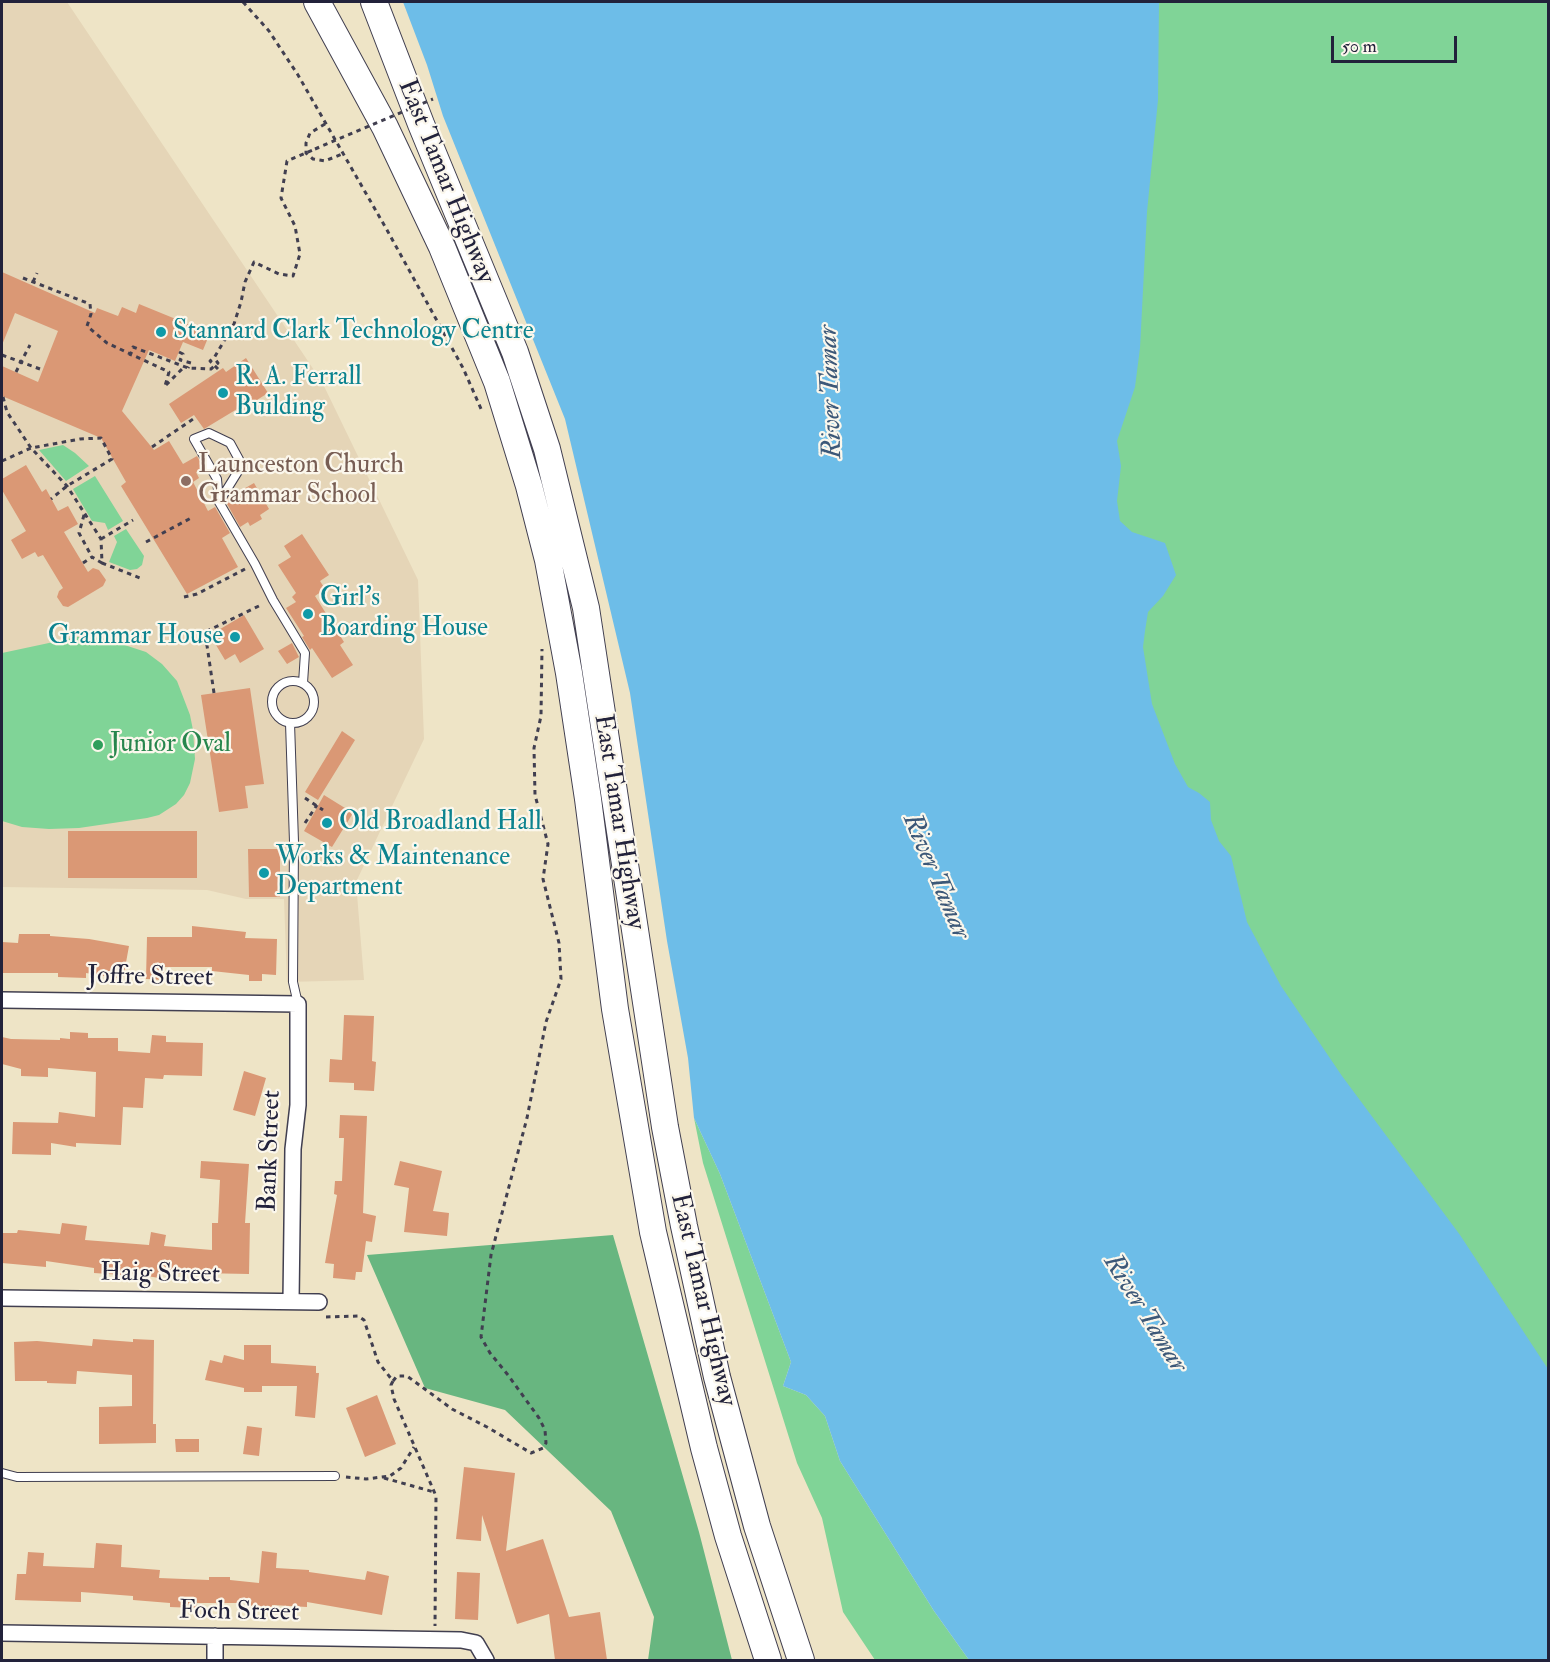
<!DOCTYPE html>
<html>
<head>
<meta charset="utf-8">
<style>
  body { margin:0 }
  #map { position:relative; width:1550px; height:1662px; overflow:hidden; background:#eee4c6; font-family:"IM FELL Double Pica",serif }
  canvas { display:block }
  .frame { position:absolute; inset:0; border:3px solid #22223b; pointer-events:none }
  .scale { position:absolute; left:1331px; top:36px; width:126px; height:27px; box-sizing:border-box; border:3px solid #22223b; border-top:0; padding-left:8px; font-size:18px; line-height:21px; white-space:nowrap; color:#22223b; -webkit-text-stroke:4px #fbf7ec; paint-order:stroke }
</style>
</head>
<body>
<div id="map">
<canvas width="1550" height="1662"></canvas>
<div class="frame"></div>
<div class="scale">50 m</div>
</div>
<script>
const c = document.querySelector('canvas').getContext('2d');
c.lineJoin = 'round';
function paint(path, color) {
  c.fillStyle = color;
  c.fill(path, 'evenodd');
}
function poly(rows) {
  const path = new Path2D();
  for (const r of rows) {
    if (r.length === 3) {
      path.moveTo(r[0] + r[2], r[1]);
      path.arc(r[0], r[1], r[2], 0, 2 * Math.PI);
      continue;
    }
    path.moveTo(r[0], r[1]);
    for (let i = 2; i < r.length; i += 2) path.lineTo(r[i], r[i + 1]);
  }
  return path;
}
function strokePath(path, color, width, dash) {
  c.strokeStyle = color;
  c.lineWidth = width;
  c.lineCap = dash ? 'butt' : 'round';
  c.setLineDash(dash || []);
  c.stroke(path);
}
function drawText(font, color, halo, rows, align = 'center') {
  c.font = font + ' "IM FELL Double Pica",serif';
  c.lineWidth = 4.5;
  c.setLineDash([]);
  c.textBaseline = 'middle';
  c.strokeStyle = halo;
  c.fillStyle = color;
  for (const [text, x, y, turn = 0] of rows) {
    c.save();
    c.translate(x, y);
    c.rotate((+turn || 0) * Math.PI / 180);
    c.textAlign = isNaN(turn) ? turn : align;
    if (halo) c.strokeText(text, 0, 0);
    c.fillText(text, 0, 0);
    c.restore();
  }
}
paint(poly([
  [2,2,67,2,322,382,418,580,424,739,356,882,364,980,287,982,284,899,246,899,207,890,2,887]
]), '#e5d5b7');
paint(poly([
  [937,2,1548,2,1548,1449,1100,770],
  [63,445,75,453,89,466,66,481,39,450],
  [95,476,123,521,108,530,105,523,92,521,73,489],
  [126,529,144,556,142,565,137,569,130,570,109,562,117,542,114,536],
  [77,637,103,638,146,652,162,664,177,681,190,715,193,730,195,759,190,783,184,795,176,804,159,815,147,818,79,828,49,829,22,827,2,821,2,653],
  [694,1118,720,1174,791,1362,783,1386,806,1395,825,1416,840,1461,934,1611,969,1660,875,1660,843,1612,822,1518,797,1463,703,1163]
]), '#80d497');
paint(poly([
  [613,1235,699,1532,732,1660,648,1660,654,1617,611,1511,505,1410,425,1388,367,1255]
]), '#68b680');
paint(poly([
  [403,2,1159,2,1158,100,1147,212,1140,348,1135,387,1117,441,1121,466,1117,501,1120,521,1132,532,1165,543,1176,575,1163,596,1148,612,1145,631,1143,647,1152,704,1175,764,1188,787,1199,793,1210,802,1211,820,1219,841,1231,856,1247,922,1281,986,1342,1076,1460,1235,1548,1369,1548,1660,969,1660,934,1611,840,1461,825,1416,806,1395,783,1386,791,1362,720,1174,694,1118,688,1058,667,941,630,693,565,419,443,116,427,65]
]), '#6dbde8');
paint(poly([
  [2,272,95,313,97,308,118,316,122,307,136,313,139,304,210,333,203,350,183,342,175,361,149,350,122,411,154,450,169,441,183,464,197,456,204,468,196,472,199,478,193,482,208,511,215,507,230,533,222,538,238,567,187,594,121,486,126,482,101,438,2,396,2,366,38,382,58,331,15,313,2,345],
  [246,358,268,393,249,405,247,403,204,429,194,415,181,423,169,404,223,368,226,372],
  [26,465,42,492,46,489,58,511,68,506,78,524,64,532,88,572,93,568,99,570,106,580,103,586,68,607,63,606,57,597,59,591,63,588,43,555,38,557,35,552,22,559,11,540,26,531,2,490,2,479],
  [254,483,269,509,260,515,262,519,250,526,248,522,240,527,226,502,228,498],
  [302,534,329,575,320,581,325,589,315,596,344,642,340,645,353,665,332,678,312,648,310,650,302,637,304,636,286,608,296,602,292,597,296,593,278,565,291,557,284,546],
  [244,615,264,649,240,663,235,654,225,660,210,635],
  [292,643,299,657,287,664,278,651],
  [250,688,264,784,245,786,248,808,219,812,201,695],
  [342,731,355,740,318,800,305,792],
  [324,795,353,813,332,847,304,831],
  [68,831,197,831,197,878,68,878],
  [248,849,280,849,280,897,249,897],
  [192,926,246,932,245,938,277,939,276,975,262,974,262,981,249,981,249,975,212,971,212,967,164,967,164,980,146,979,147,937,192,937],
  [19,934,50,934,50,936,89,939,129,946,123,979,86,973,86,978,58,977,58,973,2,973,2,942,18,943],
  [344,1015,374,1016,372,1061,376,1062,374,1091,354,1090,354,1083,329,1082,330,1059,342,1060],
  [70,1032,88,1033,88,1038,118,1038,118,1051,150,1053,152,1035,166,1036,166,1042,203,1043,202,1076,164,1075,163,1079,145,1078,143,1108,123,1107,121,1145,76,1143,76,1147,51,1143,51,1155,12,1154,13,1122,58,1123,59,1112,95,1117,96,1072,48,1068,48,1077,21,1076,21,1069,2,1064,2,1037,11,1039,60,1040,60,1038,70,1039],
  [244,1071,266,1078,255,1116,233,1110],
  [340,1115,367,1116,363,1213,376,1216,372,1242,366,1241,362,1272,356,1272,355,1280,333,1278,334,1264,325,1263,337,1195,334,1194,335,1181,342,1181,344,1138,339,1138],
  [201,1161,249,1164,245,1223,250,1223,249,1274,199,1273,199,1275,160,1273,159,1278,123,1272,123,1275,94,1273,94,1268,46,1261,46,1267,2,1263,2,1233,17,1233,18,1230,60,1234,62,1223,87,1226,85,1240,149,1245,151,1232,166,1235,164,1246,212,1250,212,1223,218,1223,220,1180,200,1178],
  [400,1161,442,1171,433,1211,449,1213,447,1236,404,1232,409,1188,394,1185],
  [93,1339,133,1342,133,1339,154,1340,153,1424,156,1424,156,1443,99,1444,99,1407,132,1406,132,1375,77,1371,76,1384,47,1383,47,1381,15,1381,14,1342,37,1341,92,1346],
  [244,1345,271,1345,271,1363,316,1366,316,1373,319,1373,315,1418,295,1416,297,1386,262,1386,262,1392,244,1392,244,1388,205,1380,210,1360,222,1363,224,1355,244,1360],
  [377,1395,396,1444,365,1457,346,1408],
  [247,1426,262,1428,259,1456,243,1454],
  [175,1439,199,1439,199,1452,176,1452],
  [464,1467,515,1473,506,1551,543,1539,569,1617,600,1612,607,1660,555,1660,549,1614,517,1624,482,1515,481,1541,456,1539],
  [96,1543,122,1545,121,1567,160,1570,159,1578,209,1580,209,1577,230,1577,230,1580,259,1583,262,1551,277,1553,276,1568,309,1570,309,1572,365,1580,367,1571,389,1576,382,1615,307,1602,307,1607,272,1605,272,1608,246,1605,246,1603,197,1603,196,1608,170,1607,170,1603,133,1600,133,1596,81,1592,81,1602,15,1600,17,1574,26,1574,28,1552,44,1553,43,1566,94,1568],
  [457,1572,480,1573,478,1620,455,1619]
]), '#da9875');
const service = poly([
  [219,502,242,465,230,443,209,433,194,439,217,479,219,502,255,564,273,600,305,653,303,683],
  [293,702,21],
  [290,723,294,842,293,982,298,1004],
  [2,1473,17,1477,335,1476]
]);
const minor = poly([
  [2,1000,298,1004,298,1105,293,1149,291,1301],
  [2,1298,319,1302],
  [2,1633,461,1640,476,1643,486,1660],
  [215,1660,215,1636]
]);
const trunk = poly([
  [317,2,385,127,442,247,497,382,529,486,548,560,569,673,588,799,615,1009,653,1232,704,1448,728,1536,768,1660],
  [374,2,421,124,515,352,547,449,586,608,665,1127,684,1226,717,1377,757,1526,801,1660]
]);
strokePath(service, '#413f50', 10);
strokePath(minor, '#413f50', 18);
strokePath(trunk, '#413f50', 28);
strokePath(poly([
  [243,2,269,31,298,75,387,230,463,368,482,411],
  [325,124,310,133,306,143,306,153,313,159,325,161,342,154],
  [23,278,90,304,91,314,87,326,107,343,169,372,165,386],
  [33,282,37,273],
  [179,352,183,354,180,360,191,363,188,368],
  [2,355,21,362,30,345],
  [130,356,133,347,188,368,211,369,218,363,214,358],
  [218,369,210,361,214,358,234,324,241,302,245,282,254,262,279,274,293,276,300,254,295,226,281,198,287,161,315,149],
  [16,372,21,362,40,369],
  [166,385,184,367],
  [3,397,7,412,31,448,67,486,101,539,102,563,140,578],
  [152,447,196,417],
  [2,461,31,448,80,439,101,438,112,459,67,486,51,499],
  [84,515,79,533,92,557],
  [101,539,133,520],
  [146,542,191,518],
  [83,563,92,557,102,563],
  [184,597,197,594,245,569],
  [214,693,205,632,261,605],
  [305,798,323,810],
  [305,823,317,805],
  [326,1317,358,1316,364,1320,378,1362,393,1381,391,1385,394,1399,436,1496,435,1626],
  [393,1381,397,1376,407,1376,452,1409,487,1427,531,1453,543,1448,546,1443,545,1430,539,1418,508,1375,490,1353,481,1337,491,1255,527,1118,546,1022,561,979,559,943,543,879,548,844,535,795,534,748,541,716,542,649],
  [346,1477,366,1479,390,1476,401,1468,414,1447],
  [384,1478,434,1492]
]), '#413f50', 3, [4.5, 4.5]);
strokePath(service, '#fff', 8);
strokePath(minor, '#fff', 15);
strokePath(trunk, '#fff', 26);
strokePath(poly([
  [315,149,433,99]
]), '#413f50', 3, [4.5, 4.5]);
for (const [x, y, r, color] of [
  [161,332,6,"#0f9aa8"],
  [223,393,6,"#0f9aa8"],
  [186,481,6,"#8d6e63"],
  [308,614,6,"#0f9aa8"],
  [235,637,6,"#0f9aa8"],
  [98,745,6,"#2e9e5b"],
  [327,823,6,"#0f9aa8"],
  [264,873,6,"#0f9aa8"]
]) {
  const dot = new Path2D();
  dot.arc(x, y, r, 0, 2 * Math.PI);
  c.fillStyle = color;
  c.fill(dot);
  strokePath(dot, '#fbf7ec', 2);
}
drawText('26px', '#22223b', '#fbf7ec', [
  ["East Tamar Highway",445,182,68],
  ["East Tamar Highway",618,822,81],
  ["Joffre Street",150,978,1],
  ["Bank Street",271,1151,-88],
  ["Haig Street",160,1275,1],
  ["East Tamar Highway",702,1300,77],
  ["Foch Street",239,1613,1]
]);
drawText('26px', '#0d838f', '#fbf7ec', [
  ["Stannard Clark Technology Centre",173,332],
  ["R. A. Ferrall",235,378],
  ["Building",235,408],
  ["Girl's",320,599],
  ["Boarding House",320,629],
  ["Grammar House",223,637,"right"],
  ["Old Broadland Hall",339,823],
  ["Works & Maintenance",276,858],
  ["Department",276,888]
], 'left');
drawText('26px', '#785e54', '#fbf7ec', [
  ["Launceston Church",198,466],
  ["Grammar School",198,496]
], 'left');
drawText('26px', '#27864d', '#fbf7ec', [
  ["Junior Oval",110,745]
], 'left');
drawText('italic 27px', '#3c5878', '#fbf7ec', [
  ["River Tamar",832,392,-92],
  ["River Tamar",935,877,67],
  ["River Tamar",1144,1314,58]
]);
</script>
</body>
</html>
